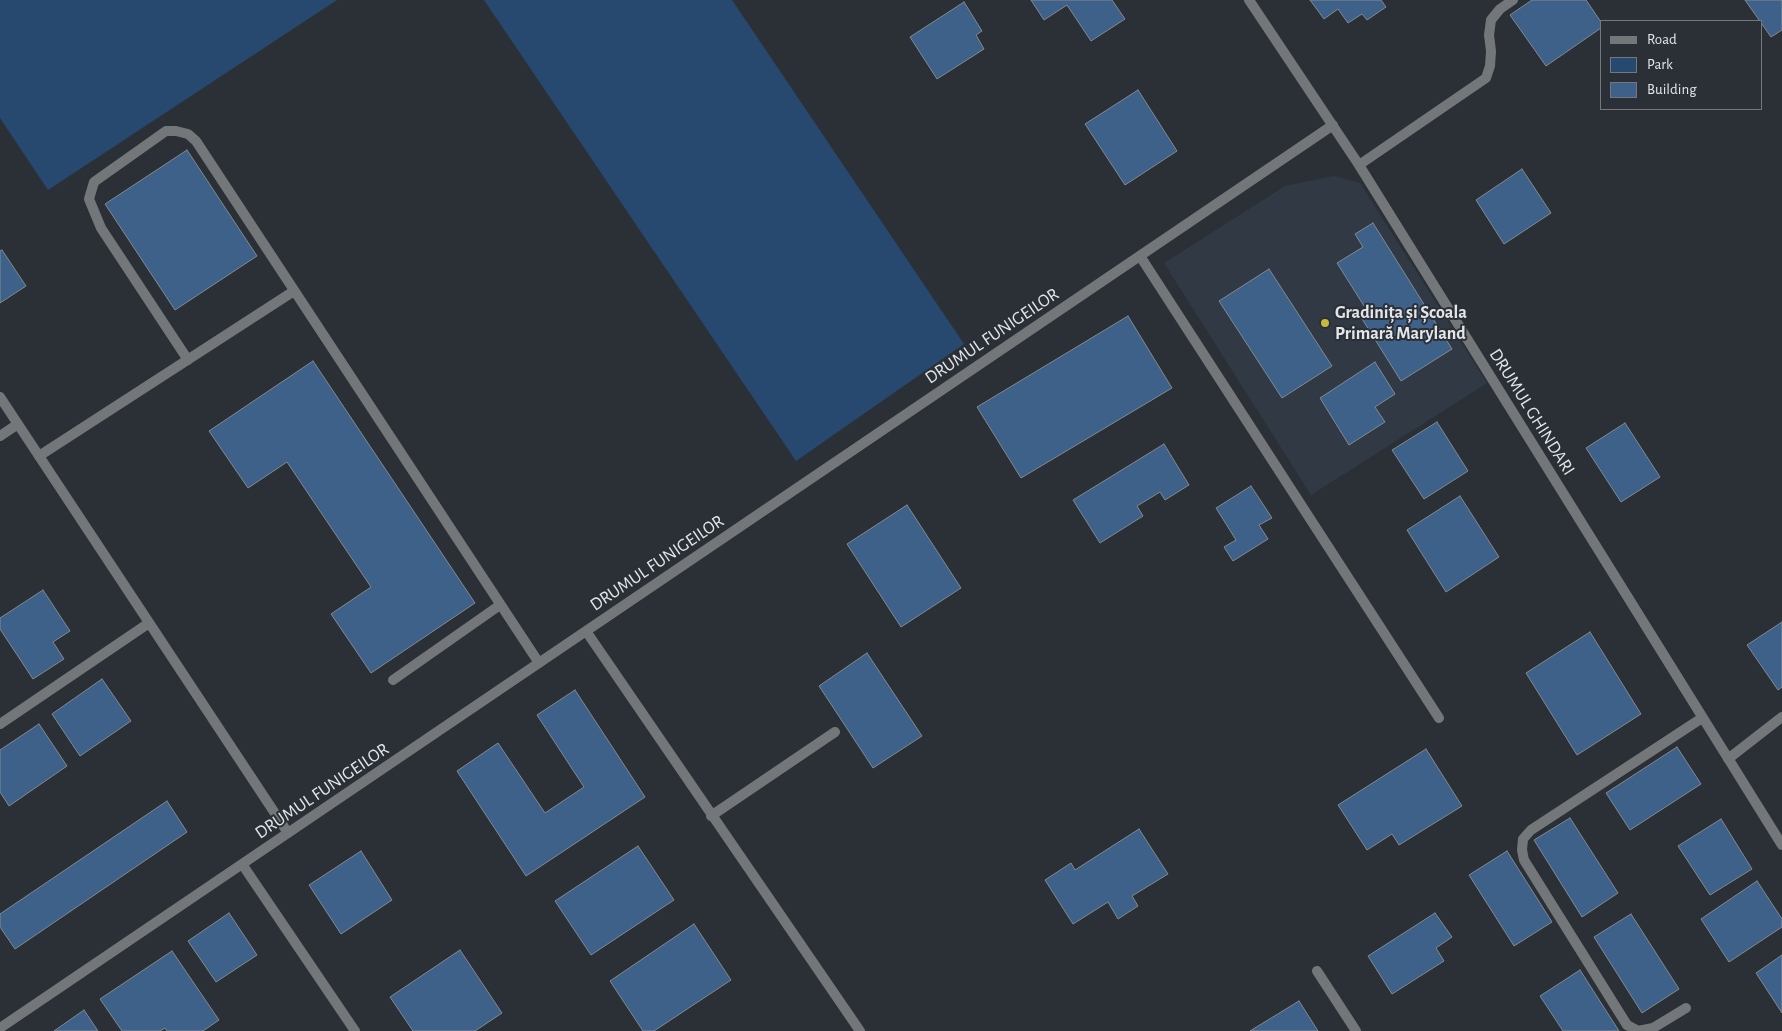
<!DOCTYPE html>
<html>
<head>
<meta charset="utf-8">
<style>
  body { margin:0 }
  #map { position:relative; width:1782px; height:1031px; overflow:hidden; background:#2b3036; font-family:"Alegreya Sans",sans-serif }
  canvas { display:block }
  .legend { position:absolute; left:1600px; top:20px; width:162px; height:90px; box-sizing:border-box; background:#2b3036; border:1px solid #74787e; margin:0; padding:6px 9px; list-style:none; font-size:15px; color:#e2e5e9 }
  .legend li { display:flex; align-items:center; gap:10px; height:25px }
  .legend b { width:25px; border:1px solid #74787e }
</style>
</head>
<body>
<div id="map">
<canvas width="1782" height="1031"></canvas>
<ul class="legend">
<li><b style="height:6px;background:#74777a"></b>Road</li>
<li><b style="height:14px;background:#28496f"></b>Park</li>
<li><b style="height:14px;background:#3e6189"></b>Building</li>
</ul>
</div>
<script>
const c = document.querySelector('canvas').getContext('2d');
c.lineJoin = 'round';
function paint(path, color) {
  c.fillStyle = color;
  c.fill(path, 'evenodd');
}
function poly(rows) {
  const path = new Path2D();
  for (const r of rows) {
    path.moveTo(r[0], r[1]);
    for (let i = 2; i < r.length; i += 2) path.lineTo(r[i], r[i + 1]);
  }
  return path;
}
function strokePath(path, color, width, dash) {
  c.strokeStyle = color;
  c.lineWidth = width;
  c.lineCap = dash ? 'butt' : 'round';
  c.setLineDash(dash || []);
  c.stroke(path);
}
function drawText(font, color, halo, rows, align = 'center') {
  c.font = font + ' "Alegreya Sans",sans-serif';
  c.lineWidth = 4;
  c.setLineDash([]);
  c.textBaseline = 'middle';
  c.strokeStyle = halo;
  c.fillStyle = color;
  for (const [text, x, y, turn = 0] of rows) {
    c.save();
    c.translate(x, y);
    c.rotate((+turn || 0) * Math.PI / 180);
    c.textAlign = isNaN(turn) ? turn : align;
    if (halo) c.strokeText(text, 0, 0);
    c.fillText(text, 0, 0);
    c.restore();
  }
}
paint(poly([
  [1334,176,1360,183,1487,383,1311,495,1164,263,1285,186]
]), '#303944');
paint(poly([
  [0,0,337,0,48,190,0,118],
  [484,0,732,0,964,344,796,461]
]), '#28496f');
const building = poly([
  [1031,0,1112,0,1125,19,1091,41,1067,5,1044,20,1031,0],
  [1310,0,1381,0,1386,7,1367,20,1362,14,1348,23,1338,9,1324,19,1310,0],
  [1532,0,1586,0,1601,22,1601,28,1546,66,1510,15,1532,0],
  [1745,0,1782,0,1782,30,1771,37,1745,0],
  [964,2,982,31,976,35,984,49,937,79,910,37,964,2],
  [1138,90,1177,151,1125,185,1085,124,1138,90],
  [187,150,257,256,175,310,105,204,187,150],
  [1522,169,1551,213,1504,244,1476,200,1522,169],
  [1373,223,1452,349,1401,381,1359,314,1366,309,1337,263,1363,247,1355,234,1373,223],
  [2,250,26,286,0,303,0,251,2,250],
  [1269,269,1332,366,1282,398,1219,301,1269,269],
  [1128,316,1172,388,1021,478,977,407,1128,316],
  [313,361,475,603,371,673,331,614,371,587,287,462,248,488,209,431,313,361],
  [1375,362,1395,394,1375,407,1385,422,1349,445,1320,398,1375,362],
  [1437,422,1468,471,1424,499,1392,450,1437,422],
  [1625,423,1660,477,1621,502,1586,448,1625,423],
  [1164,444,1189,485,1165,500,1160,492,1137,506,1143,516,1100,543,1073,500,1164,444],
  [1251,486,1272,518,1259,525,1268,539,1233,561,1224,547,1236,540,1216,508,1251,486],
  [1460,496,1499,557,1446,592,1407,530,1460,496],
  [907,505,961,588,901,627,847,544,907,505],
  [43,590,70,631,53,642,64,659,33,679,0,629,0,618,43,590],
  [1782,622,1782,687,1778,690,1747,645,1782,622],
  [1590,632,1641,714,1577,755,1526,673,1590,632],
  [867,653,922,736,873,768,819,686,867,653],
  [102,679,131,721,80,756,52,714,102,679],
  [575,690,645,797,526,876,457,771,498,743,545,813,584,787,537,715,575,690],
  [39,724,67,766,9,806,0,792,0,750,39,724],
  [1677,747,1701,784,1630,830,1606,793,1677,747],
  [1426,749,1462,806,1399,845,1392,834,1367,850,1338,805,1426,749],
  [167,801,187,832,15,949,0,927,0,914,167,801],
  [1570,818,1618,893,1582,917,1534,840,1570,818],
  [1721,819,1752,869,1710,895,1678,846,1721,819],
  [1139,829,1168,874,1132,896,1138,906,1118,919,1108,902,1073,924,1045,880,1071,863,1075,870,1139,829],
  [638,846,674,900,591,955,555,901,638,846],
  [361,851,392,900,341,934,309,885,361,851],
  [1507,851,1552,922,1514,946,1469,875,1507,851],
  [1757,881,1782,919,1782,927,1729,962,1701,919,1757,881],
  [229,913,257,955,216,982,188,941,229,913],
  [1435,913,1452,937,1436,948,1444,961,1392,994,1368,956,1435,913],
  [1631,914,1679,989,1642,1013,1594,937,1631,914],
  [694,924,731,980,654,1031,643,1031,610,981,694,924],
  [460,950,502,1013,475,1031,413,1031,390,997,460,950],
  [172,951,219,1020,203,1031,167,1031,165,1028,160,1031,122,1031,100,999,172,951],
  [1782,955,1782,1013,1756,973,1782,955],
  [1580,970,1619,1031,1563,1031,1540,996,1580,970],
  [1299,1001,1318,1031,1250,1031,1299,1001],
  [84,1010,98,1031,54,1031,84,1010]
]);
paint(building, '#3e6189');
strokePath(building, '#838990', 1);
strokePath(poly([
  [188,360,101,228,89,199,94,182,166,131,176,131,188,134,196,141,539,663],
  [39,456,294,291],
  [393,680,500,605]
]), '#74777a', 10);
strokePath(poly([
  [1249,0,1359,165,1782,845],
  [1359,165,1486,78,1490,66,1491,51,1489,35,1491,20,1500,9,1513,0],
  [1140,256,1439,718],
  [0,397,288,833],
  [0,436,18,424],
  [586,631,860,1031],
  [0,724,149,623],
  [1728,759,1782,717],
  [711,816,835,732],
  [242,864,355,1031],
  [1317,971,1356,1031],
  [1686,1008,1653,1028,1638,1031,1627,1025,1524,860,1522,850,1523,839,1531,830,1702,718],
  [0,1028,1333,125]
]), '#74777a', 10);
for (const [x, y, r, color] of [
  [1325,323,5,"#c8bb3b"]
]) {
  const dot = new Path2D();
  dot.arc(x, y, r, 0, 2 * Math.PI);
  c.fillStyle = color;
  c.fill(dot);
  strokePath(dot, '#2b3036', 2);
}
drawText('bold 18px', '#e2e5e9', '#2b3036', [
  ["Gradinița și Școala",1335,313],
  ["Primară Maryland",1335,334]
], 'left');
drawText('18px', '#e2e5e9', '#2b3036', [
  ["DRUMUL FUNIGEILOR",992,336,-34],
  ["DRUMUL GHINDARI",1532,412,58],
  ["DRUMUL FUNIGEILOR",657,563,-34],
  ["DRUMUL FUNIGEILOR",322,791,-34]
]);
</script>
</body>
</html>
